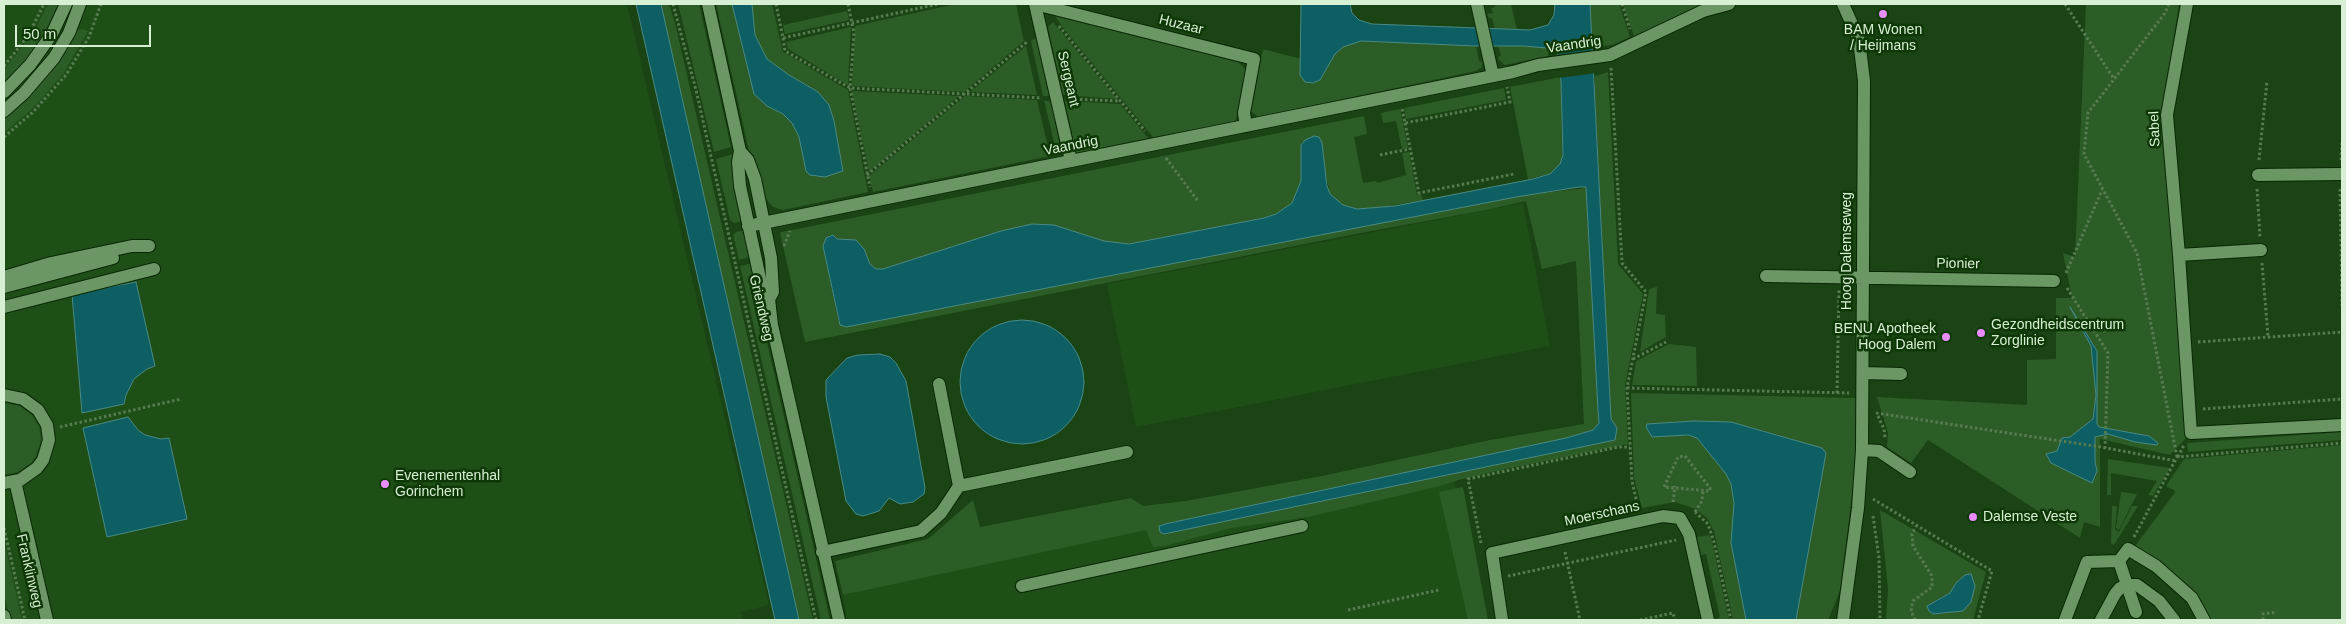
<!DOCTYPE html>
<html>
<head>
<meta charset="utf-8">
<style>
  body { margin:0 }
  #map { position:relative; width:2346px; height:624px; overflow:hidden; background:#1a4413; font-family:Arial,sans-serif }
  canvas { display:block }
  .frame { position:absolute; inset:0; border:5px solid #d7efd3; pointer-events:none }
  .scale { position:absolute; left:15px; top:25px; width:136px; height:22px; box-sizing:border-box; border:2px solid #d7efd3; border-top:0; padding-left:6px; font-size:15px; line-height:18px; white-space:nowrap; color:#d7efd3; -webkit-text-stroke:4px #0e3907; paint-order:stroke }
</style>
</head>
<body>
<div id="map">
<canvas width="2346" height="624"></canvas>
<div class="frame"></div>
<div class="scale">50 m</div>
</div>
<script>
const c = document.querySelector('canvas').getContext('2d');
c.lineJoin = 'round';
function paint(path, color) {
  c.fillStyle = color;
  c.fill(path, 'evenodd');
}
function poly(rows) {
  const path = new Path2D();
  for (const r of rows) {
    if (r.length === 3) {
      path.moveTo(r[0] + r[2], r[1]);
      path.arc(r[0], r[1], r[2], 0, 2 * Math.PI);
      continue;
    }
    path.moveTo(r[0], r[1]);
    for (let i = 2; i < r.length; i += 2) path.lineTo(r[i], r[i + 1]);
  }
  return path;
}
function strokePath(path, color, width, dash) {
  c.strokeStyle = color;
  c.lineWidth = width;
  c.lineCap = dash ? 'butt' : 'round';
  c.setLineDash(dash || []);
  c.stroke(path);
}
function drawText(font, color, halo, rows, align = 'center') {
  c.font = font + ' Arial,sans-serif';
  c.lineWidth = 5;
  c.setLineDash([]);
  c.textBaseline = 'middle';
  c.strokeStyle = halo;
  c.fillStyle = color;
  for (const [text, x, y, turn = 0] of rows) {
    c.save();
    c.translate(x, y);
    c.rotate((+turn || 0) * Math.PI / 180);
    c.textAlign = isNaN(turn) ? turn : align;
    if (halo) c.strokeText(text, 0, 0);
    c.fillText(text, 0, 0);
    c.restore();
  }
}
paint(poly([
  [4,4,627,4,769,605,741,612,743,620,4,620],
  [1523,203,1550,346,1136,427,1107,284],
  [1451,463,1480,620,847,620,843,595]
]), '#1e4f17');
paint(poly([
  [48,4,61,4,39,46,4,86,4,70,34,32],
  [661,4,668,4,670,7,675,23,813,620,799,620],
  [678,4,699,4,731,147,714,152],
  [716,4,732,4,746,64,767,106,788,117,796,129,803,149,806,171,843,171,834,121,829,105,818,92,789,75,767,59,755,35,752,4,772,4,783,52,848,90,868,192,783,210,773,207,763,195,757,171,749,151],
  [956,4,1016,4,1024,41,964,92,852,86,855,26],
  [1495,4,1511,4,1517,30,1495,29,1492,18,1489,18,1487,14,1493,13,1491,8,1495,7],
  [1590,4,1619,4,1630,37,1612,45,1592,47],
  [1623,4,1699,4,1700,5,1634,36],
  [2086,4,2179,4,2162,114,2186,438,2170,455,2100,439,2100,527,2084,522,2080,538,1928,440,1911,463,1887,447,1888,433,1877,397,2027,405,2027,360,2056,359,2056,298,2072,298,2063,253,2075,257],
  [847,11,849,20,785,34,783,25],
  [1057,15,1238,62,1247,71,1236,119,1234,122,1153,137,1064,29,1055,16],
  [1053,22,1117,99,1063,95,1048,27],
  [851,27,848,85,788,49,786,42],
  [82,29,88,31,63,74,35,106,4,133,4,117,46,77,76,31],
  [1036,38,1049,94,1049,96,1043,96,1031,41],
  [1361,41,1468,44,1476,46,1479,61,1482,62,1482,67,1476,71,1258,117,1251,111,1263,49,1301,59,1300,75,1313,83,1320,80,1335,54,1343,47],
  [1498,45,1550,47,1558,52,1548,53,1548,56,1505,65,1499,60,1498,57,1501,56],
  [1026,46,1037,95,970,92],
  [1608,72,1618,264,1643,294,1625,385,1628,444,1506,469,1462,479,1436,487,1308,517,1231,528,1165,546,1153,547,1146,530,843,595,835,561,928,539,973,500,980,527,1131,498,1143,506,1186,501,1322,476,1490,440,1584,424,1576,261,1542,269,1526,201,1486,210,1366,232,805,342,780,233,782,232,1364,116,1367,134,1354,137,1363,183,1376,181,1377,183,1406,175,1402,153,1409,152,1417,195,1421,194,1423,200,1366,210,1357,209,1343,205,1330,194,1324,165,1312,138,1302,142,1301,145,1301,181,1292,203,1276,214,1264,218,1129,244,1104,241,1086,235,1015,228,883,269,876,269,870,264,864,249,849,239,837,239,833,235,828,236,823,246,838,320,840,325,846,327,1525,195,1586,188,1599,423,1593,430,1566,438,1159,525,1160,532,1164,534,1615,440,1617,428,1611,419,1595,94,1595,76],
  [1561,77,1562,160,1557,169,1550,174,1528,179,1510,87],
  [1504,88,1506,100,1406,119,1404,108],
  [852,91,959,96,869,172],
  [965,96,1037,100,1050,156,873,192,869,176],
  [1044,100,1051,102,1059,141,1056,151],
  [1065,101,1120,104,1148,138,1076,153],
  [1400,109,1408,148,1402,149,1396,121,1383,123,1381,113],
  [733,154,734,179,743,221,734,223,730,220,716,159],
  [745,230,750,257,739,260,733,235,736,232],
  [752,263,762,320,830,620,821,620,740,266],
  [1657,287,1656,314,1665,315,1666,337,1640,352,1649,289],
  [1669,344,1696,347,1697,386,1632,385,1636,361],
  [1631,393,1856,398,1855,471,1840,591,1828,620,1796,620,1825,451,1776,434,1731,422,1668,422,1683,435,1697,438,1726,474,1731,484,1734,503,1731,543,1746,620,1733,620,1714,531,1707,518,1695,509,1675,502,1642,508,1634,478],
  [4,403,20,406,32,415,39,427,41,440,36,456,31,463,17,472,4,475],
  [2342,432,2342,440,2188,452,2187,443],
  [2342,445,2342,620,2207,620,2133,549,2174,494,2175,491,2166,486,2184,459],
  [2108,459,2170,468,2153,496,2148,495,2157,481,2111,473,2111,495,2107,495],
  [1463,487,1488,620,1468,620,1439,492],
  [2121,492,2137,494,2119,530,2116,528],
  [2112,506,2117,506,2115,530,2119,532,2132,506,2138,506,2114,545,2111,543],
  [1880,510,1986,572,1973,620,1886,620,1888,589],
  [1965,575,1951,613,1933,614,1936,600,1950,593,1956,583],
  [1708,535,1711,538,1729,620,1715,620,1720,617,1706,554,1701,555,1697,537],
  [4,541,22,620,10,620,4,593]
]), '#2d5d26');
const water = poly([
  [636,4,661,4,799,620,775,620,636,4],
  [732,4,752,4,755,35,767,59,789,75,818,92,829,105,834,121,843,171,825,177,810,175,806,171,799,137,792,123,783,114,767,106,754,94,732,4],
  [1301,4,1350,4,1352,13,1359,20,1372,24,1530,30,1548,25,1554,15,1555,4,1590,4,1611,419,1617,428,1615,440,1164,534,1160,532,1159,526,1165,524,1566,438,1593,430,1599,423,1598,410,1586,187,1579,187,1516,197,846,327,840,325,823,246,826,238,833,235,837,239,856,240,864,249,870,264,876,269,883,269,1001,231,1032,224,1054,225,1104,241,1129,244,1264,218,1276,214,1292,203,1301,181,1301,145,1305,140,1314,136,1319,137,1322,143,1327,186,1330,194,1343,205,1357,209,1395,206,1533,179,1550,174,1560,164,1563,155,1561,81,1557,49,1524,46,1476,46,1361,41,1343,47,1335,54,1320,80,1313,83,1305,82,1300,75,1301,4],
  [136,282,155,366,147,369,134,379,126,395,124,404,82,413,72,294,136,282],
  [2070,307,2097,351,2097,424,2099,427,2149,436,2158,443,2157,445,2135,442,2108,434,2095,437,2095,462,2097,471,2092,483,2051,463,2046,454,2057,451,2062,438,2070,437,2093,419,2096,395,2091,346,2070,307],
  [1022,382,62],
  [880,354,890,357,896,363,906,381,925,488,924,494,913,502,900,504,889,498,879,511,863,516,856,514,846,501,826,397,826,380,847,358,858,355,880,354],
  [128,417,138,430,145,435,161,439,169,438,187,519,107,537,83,428,128,417],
  [1694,421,1731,422,1822,448,1826,453,1796,620,1746,620,1731,543,1734,503,1731,484,1726,474,1697,438,1688,435,1652,437,1646,427,1647,424,1694,421],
  [1971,574,1975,586,1971,602,1963,611,1933,614,1929,611,1927,606,1950,593,1956,583,1965,575,1971,574]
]);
paint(water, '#0e5f63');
strokePath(water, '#4a8a85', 1);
paint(poly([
  [1595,50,1597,73,1558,78,1555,55]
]), '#1a4413');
const minor = poly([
  [708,4,740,151,738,162,740,186,763,292,769,299,772,325,839,620],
  [1035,4,1254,59,1244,113,1246,126],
  [1035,4,1071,161],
  [1477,4,1493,76],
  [1843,4,1859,40,1864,81,1862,450,1858,508,1843,620],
  [2187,4,2167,115,2179,255,2191,433,2342,425],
  [4,92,30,65,52,34,66,4],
  [4,111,24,93,54,58,69,33,80,4],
  [740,151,748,160,755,179,771,258,773,292,769,299],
  [2258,175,2342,174],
  [748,226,1513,72,1538,65,1610,55,1703,11,1729,4],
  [2179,255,2261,250],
  [1766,276,2054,281],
  [4,277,51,263,132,246,149,246],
  [4,287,113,258],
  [4,307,154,269],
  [1863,373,1901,374],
  [939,384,959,486],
  [4,395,23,399,38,410,47,425,49,440,43,460,37,468,20,480,4,483],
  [1862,450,1879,451,1910,472],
  [15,481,47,620],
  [822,552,921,531,941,513,959,486,1127,452],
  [2119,561,2128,549,2156,566,2192,598,2204,620],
  [2119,561,2136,612],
  [1022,586,1302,526],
  [4,616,5,620],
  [1502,620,1492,553,1663,516,1680,518,1689,534,1708,620],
  [2065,620,2087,562,2119,561],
  [2101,620,2115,594,2120,588,2132,585,2137,585,2159,601,2174,620]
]);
strokePath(minor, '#082804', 14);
strokePath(poly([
  [673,4,696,90,816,620],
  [776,4,783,38,938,4],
  [848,4,854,33,850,88,870,187],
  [1622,4,1630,29],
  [2065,4,2114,79],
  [2169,4,2165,13,2088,113,2084,154,2137,253,2177,457],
  [1059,26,1145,131],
  [783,38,785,51,850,88,1042,98],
  [4,66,28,36,44,4],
  [1611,68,1622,263,1646,292,1627,388,1632,481,1638,508],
  [1070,99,1120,101],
  [1402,109,1405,123,1510,102,1507,87],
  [1405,123,1419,193,1514,174],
  [4,137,32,113,66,75,89,37,101,4],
  [1380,155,1410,149],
  [1166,158,1198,201],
  [2259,160,2267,81],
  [2341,160,2342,143],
  [867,175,1028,41],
  [2257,189,2260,237],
  [2340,189,2342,306],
  [784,246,790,231],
  [2262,263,2268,336],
  [2066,273,2102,190],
  [2067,288,2108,353,2105,448],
  [2198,342,2342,332],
  [1633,359,1666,342],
  [1627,388,1849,393],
  [1837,393,1839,290],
  [2203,409,2342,399],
  [1876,413,2101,447,2176,461],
  [1878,416,1884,429,1885,438],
  [60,427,181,399],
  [1685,456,1710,488,1710,491,1664,487,1678,457,1685,456],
  [2178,457,2184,445],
  [1873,499,1992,571,1978,620],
  [1673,502,1675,486],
  [1695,512,1708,524,1714,542,1731,620],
  [1695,512,1702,501,1703,491],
  [1873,516,1879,558,1880,620],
  [4,528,25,620],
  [2134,537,2177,457,2342,443],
  [1481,543,1468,479,1618,447,1630,447],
  [1565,552,1580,620],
  [1508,576,1676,540],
  [1348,610,1439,590],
  [1640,620,1673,613,1675,620],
  [1915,620,1911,611,1913,601,1932,587,1932,576,1913,546,1912,534,1916,526],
  [2263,620,2263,614,2277,612]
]), '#577c51', 3, [2.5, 2.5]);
strokePath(minor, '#6a9763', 12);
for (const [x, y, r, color] of [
  [1883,14,5,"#ea8dfc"],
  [1981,333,5,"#ea8dfc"],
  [1946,337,5,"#ea8dfc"],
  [385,484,5,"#ea8dfc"],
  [1973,517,5,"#ea8dfc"]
]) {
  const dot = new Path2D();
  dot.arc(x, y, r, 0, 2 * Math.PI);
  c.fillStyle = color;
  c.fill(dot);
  strokePath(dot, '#0e3907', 2);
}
drawText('14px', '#d7efd3', '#0e3907', [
  ["Huzaar",1181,25,14],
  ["Vaandrig",1574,45,-8],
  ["Sergeant",1068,79,77],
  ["Sabel",2155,129,-92],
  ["Vaandrig",1071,146,-11],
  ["Hoog Dalemseweg",1847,251,-90],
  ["Pionier",1958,264,1],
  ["Griendweg",761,308,77],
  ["Moerschans",1602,514,-12],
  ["Franklinweg",29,571,77]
]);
drawText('14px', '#d7efd3', '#0e3907', [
  ["BAM Wonen",1883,30,"center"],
  ["/ Heijmans",1883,46,"center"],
  ["Gezondheidscentrum",1991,325],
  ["Zorglinie",1991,341],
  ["BENU Apotheek",1936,329,"right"],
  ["Hoog Dalem",1936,345,"right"],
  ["Evenementenhal",395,476],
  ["Gorinchem",395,492],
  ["Dalemse Veste",1983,517]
], 'left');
</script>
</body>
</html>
